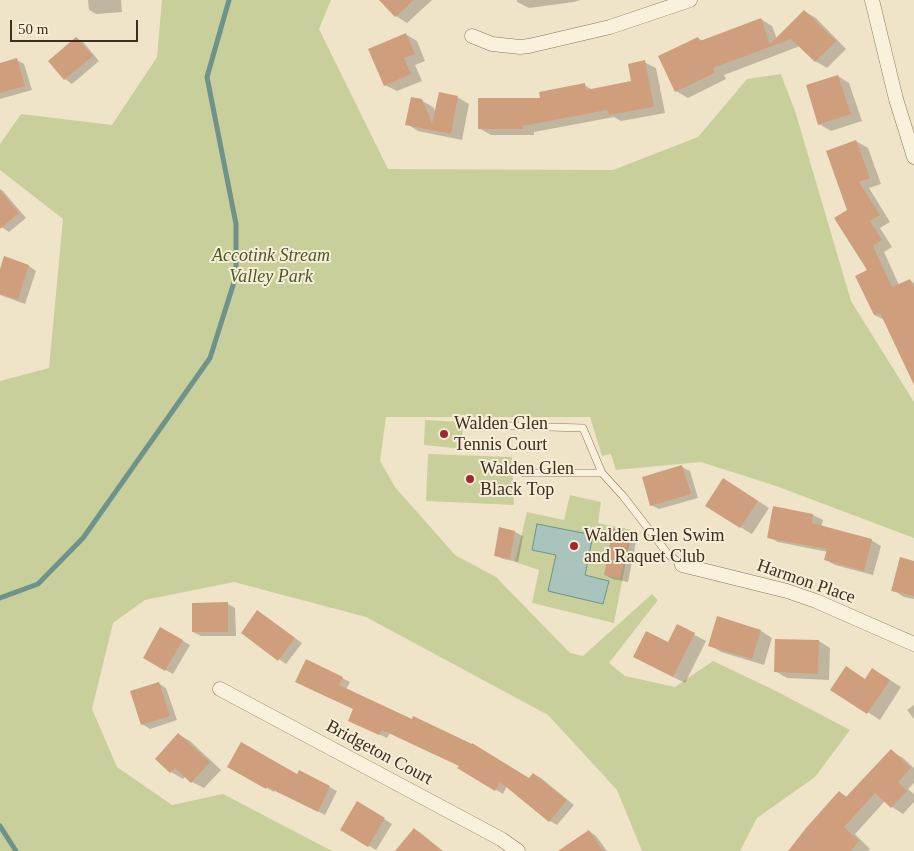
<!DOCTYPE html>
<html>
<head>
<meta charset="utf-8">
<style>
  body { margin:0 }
  #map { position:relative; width:914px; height:851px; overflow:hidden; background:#f0e4c8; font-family:"Times New Roman",serif }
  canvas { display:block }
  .scale { position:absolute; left:10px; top:20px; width:128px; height:22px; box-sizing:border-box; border:2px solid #3d2e20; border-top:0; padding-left:6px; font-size:15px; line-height:18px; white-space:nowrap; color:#3d2e20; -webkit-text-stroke:4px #f7eed8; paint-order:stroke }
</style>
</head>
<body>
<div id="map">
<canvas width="914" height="851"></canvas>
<div class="scale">50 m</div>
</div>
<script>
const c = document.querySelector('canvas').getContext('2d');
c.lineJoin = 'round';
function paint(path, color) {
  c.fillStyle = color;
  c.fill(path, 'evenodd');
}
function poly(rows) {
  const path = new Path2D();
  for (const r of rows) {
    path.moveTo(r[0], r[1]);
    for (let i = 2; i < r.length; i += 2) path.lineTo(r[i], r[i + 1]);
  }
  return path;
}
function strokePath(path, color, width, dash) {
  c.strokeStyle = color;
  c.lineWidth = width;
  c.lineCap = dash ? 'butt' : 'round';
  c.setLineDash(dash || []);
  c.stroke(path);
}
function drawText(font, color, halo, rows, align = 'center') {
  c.font = font + ' "Times New Roman",serif';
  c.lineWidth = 4;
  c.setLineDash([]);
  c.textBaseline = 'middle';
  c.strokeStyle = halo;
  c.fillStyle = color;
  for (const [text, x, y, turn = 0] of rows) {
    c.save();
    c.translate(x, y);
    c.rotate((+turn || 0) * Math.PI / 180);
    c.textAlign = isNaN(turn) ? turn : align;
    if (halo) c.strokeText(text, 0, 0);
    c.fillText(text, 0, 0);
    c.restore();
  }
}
paint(poly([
  [162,0,331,0,319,29,388,169,613,170,698,137,747,79,781,74,796,114,851,301,914,402,914,538,776,486,701,462,616,470,611,454,602,456,590,417,386,417,380,461,395,487,455,555,496,577,570,653,583,656,652,594,658,600,609,663,625,676,675,687,713,661,774,690,850,730,815,777,757,818,740,851,642,851,617,790,548,715,366,617,234,582,145,600,113,623,92,709,117,767,172,805,223,794,332,851,0,851,0,381,49,368,63,219,0,170,0,144,21,114,112,125,157,57],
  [425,420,462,422,463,449,424,445],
  [428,454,512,457,514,505,426,501],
  [570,495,601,502,598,523,632,530,614,623,532,603,539,570,515,562,527,512,564,520]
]), '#c9cf9b');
const water = poly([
  [537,524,593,535,585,575,609,581,603,604,548,591,556,555,532,550,537,524]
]);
paint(water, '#a9c4bc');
strokePath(water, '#6f938a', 1);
paint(poly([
  [88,0,121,0,122,12,96,14,89,10],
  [380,0,432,0,407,23,396,16],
  [517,0,580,0,574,2,529,8,517,2],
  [804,11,816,18,846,49,827,68,815,61,800,46,724,75,726,79,688,98,676,91,698,38,703,41,761,19,772,26,777,39],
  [405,34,417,41,425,61,415,65,422,81,397,91,385,85],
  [77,38,84,43,99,61,72,84,65,79],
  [17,60,24,64,32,90,0,99,0,65],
  [644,62,656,68,665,113,621,121,614,117,534,132,534,135,491,135,479,128,542,100,584,85,593,90,633,82],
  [838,76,849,83,862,121,831,131,819,124],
  [457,97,469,104,462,140,418,131,407,124,421,100,433,107,436,113],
  [856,141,868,148,881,184,869,188,890,222,880,228,892,247,884,252,899,285,910,280,914,283,914,375,885,320,874,315,869,271,849,210],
  [0,189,3,191,26,218,9,232,0,226],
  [5,258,29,266,36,271,25,304,0,295,0,273],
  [682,467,690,471,698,498,659,509,651,505],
  [735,486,769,508,752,534,740,527],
  [774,507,813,515,823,520,821,527,871,540,881,546,873,575,835,565,826,560,828,552,778,542,768,537],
  [500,529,515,532,523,536,518,562,503,559,495,555],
  [630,532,637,537,628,582,613,579,605,575],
  [914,562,914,599,904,597,893,590],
  [228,604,235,608,236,636,201,636,193,632],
  [265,616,302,643,286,664,279,659],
  [678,626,706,641,685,683,646,663,669,644],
  [161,628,190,645,173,674,144,658],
  [761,631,772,638,764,665,721,652,709,645],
  [819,641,830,648,829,680,787,678,775,671],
  [884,676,901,687,880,720,832,689,866,680],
  [342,678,350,682,346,690,529,779,533,774,541,778,574,805,557,825,550,821,507,786,503,794,459,767,460,766,390,733,387,738,357,724,354,709,304,686],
  [158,683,166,688,177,720,150,729,142,724],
  [914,705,914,719,907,710],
  [178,734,190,741,221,770,204,788,192,782,186,776,183,779,171,772,156,759],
  [891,751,903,758,914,768,914,783,908,789,914,794,914,802,903,814,892,807,885,801,855,834,870,849,868,851,789,851,840,793,848,797],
  [229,766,297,776,299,772,337,791,325,815,275,790,274,792],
  [358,803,392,824,376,850,342,830],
  [414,829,422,834,443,851,400,851],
  [589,831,596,836,607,851,569,851]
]), '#0003');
strokePath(poly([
  [0,598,38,584,83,538,210,358,236,276,236,224,207,77,229,0],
  [0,826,16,851]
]), '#6f938a', 5);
paint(poly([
  [379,0,414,0,395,17],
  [804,10,836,41,815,62,791,39,713,68,715,73,675,92,658,56,698,37,700,41,761,18,770,44],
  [406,33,415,54,404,58,411,74,384,86,368,49],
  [76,37,93,56,64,80,48,61],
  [17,58,25,86,0,93,0,63],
  [645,60,654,107,609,115,607,110,523,126,523,129,478,129,478,98,540,98,539,92,585,83,586,90,631,81,628,64],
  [838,75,851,114,818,125,806,85],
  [439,92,458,96,451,134,405,125,411,97,422,99,432,123],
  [856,140,870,178,859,182,880,215,870,221,882,240,873,246,892,287,910,279,914,288,914,385,880,313,874,315,855,276,867,270,834,218,847,210,826,151],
  [0,190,19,213,0,229],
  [4,256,29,265,18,300,0,294,0,269],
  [682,465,691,494,650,506,642,477],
  [723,478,758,501,740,528,705,506],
  [773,506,813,514,812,523,872,539,864,571,824,560,827,549,767,538],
  [499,527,515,531,510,559,494,556],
  [613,528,630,531,620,579,604,575],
  [900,557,914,561,914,596,891,591],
  [228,602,228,632,192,632,192,603],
  [257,610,295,638,278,661,241,633],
  [717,616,761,630,752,659,708,646],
  [677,624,695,633,673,677,633,657,646,631,668,642],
  [160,627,183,640,165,671,143,658],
  [775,639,819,640,818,674,774,672],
  [306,659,343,677,339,685,412,719,413,716,472,744,472,743,529,778,533,773,567,800,549,822,500,782,495,791,457,768,459,766,382,730,379,735,348,721,353,709,295,682],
  [846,666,865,679,872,668,890,680,867,714,830,690],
  [159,682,170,716,141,725,130,691],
  [178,733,210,762,191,783,175,768,170,773,155,759],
  [241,742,297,774,299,770,330,786,318,812,267,787,266,789,227,767],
  [891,749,911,768,898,782,907,791,891,808,875,793,844,827,859,841,851,851,788,851,806,828,839,791,846,797],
  [357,801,385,818,368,847,340,830],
  [414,828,442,851,395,851],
  [589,830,603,851,558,851,580,836]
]), '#cf9f7d');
const service = poly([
  [480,425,583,428,602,473,623,496,668,554,682,565],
  [524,473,602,473]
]);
const minor = poly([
  [872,0,896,99,914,157],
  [472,36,492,44,520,47,529,46,610,27,690,0],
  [682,565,787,591,816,601,914,644],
  [220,689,501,839,518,851]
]);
strokePath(service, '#8d765c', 8);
strokePath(minor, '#8d765c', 15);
strokePath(service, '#faf1dc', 7);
strokePath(minor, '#faf1dc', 14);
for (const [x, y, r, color] of [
  [444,434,5,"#9e2a2b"],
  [470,479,5,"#9e2a2b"],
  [574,546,5,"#9e2a2b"]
]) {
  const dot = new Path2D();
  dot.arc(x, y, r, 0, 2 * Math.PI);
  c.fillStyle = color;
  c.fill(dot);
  strokePath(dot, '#f7eed8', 2);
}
drawText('italic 18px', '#4d5a26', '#f7eed8', [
  ["Accotink Stream",271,256],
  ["Valley Park",271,277]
]);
drawText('18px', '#3d2e20', '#f7eed8', [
  ["Walden Glen",454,424],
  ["Tennis Court",454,445],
  ["Walden Glen",480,469],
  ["Black Top",480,490],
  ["Walden Glen Swim",584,536],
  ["and Raquet Club",584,557]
], 'left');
drawText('18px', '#3d2e20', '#f7eed8', [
  ["Harmon Place",806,582,19],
  ["Bridgeton Court",379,753,28]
]);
</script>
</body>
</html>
